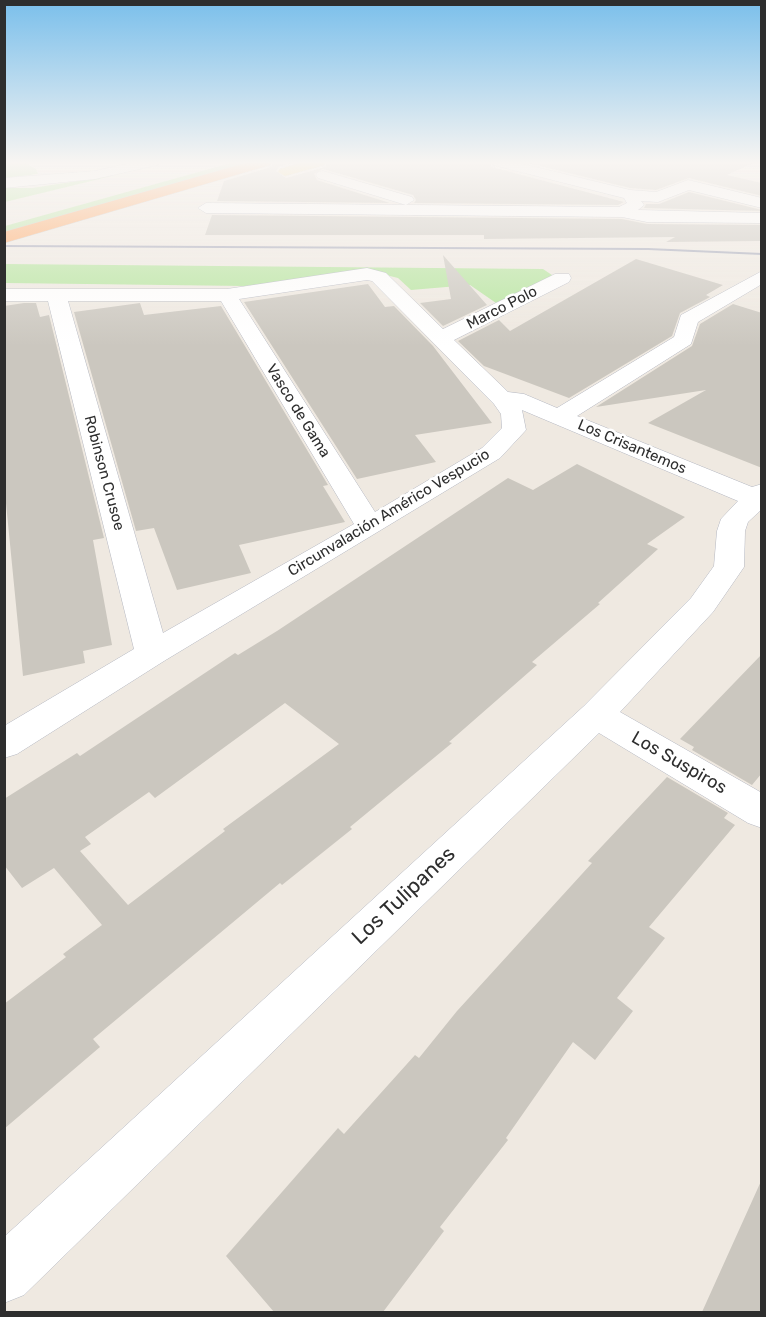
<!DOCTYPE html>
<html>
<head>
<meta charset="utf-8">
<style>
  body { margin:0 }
  #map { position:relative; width:766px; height:1317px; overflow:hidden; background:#efe9e1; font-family:Rubik,sans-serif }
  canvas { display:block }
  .frame { position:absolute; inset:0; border:6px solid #2e2e2e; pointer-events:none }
</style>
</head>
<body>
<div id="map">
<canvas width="766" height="1317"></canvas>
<div class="frame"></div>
</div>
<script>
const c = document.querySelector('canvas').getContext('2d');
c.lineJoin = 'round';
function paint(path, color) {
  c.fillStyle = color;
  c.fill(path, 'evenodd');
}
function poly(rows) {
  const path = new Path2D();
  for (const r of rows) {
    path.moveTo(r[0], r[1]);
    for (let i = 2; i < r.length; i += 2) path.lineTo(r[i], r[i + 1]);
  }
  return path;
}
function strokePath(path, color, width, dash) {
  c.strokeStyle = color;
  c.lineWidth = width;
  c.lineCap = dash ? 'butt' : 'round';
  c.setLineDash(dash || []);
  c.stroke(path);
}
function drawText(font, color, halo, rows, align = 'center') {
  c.font = font + ' Rubik,sans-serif';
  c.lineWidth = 5;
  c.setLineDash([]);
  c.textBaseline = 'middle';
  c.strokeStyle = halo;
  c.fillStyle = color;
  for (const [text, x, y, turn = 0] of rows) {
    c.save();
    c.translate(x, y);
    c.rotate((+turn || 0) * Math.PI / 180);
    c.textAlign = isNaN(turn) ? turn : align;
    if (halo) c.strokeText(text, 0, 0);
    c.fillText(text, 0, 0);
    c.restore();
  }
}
paint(poly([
  [5,162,25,163,36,169,38,174,5,178],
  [234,162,254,162,5,232,5,226],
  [116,175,5,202,4,188,32,188],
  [5,264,543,269,555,277,496,303,470,285,411,290,398,278,378,273,245,286,5,283]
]), '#b6e59e');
paint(poly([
  [274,162,295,162,279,167,276,171,286,178,325,167,328,162,489,162,492,167,624,202,618,205,414,203,416,200,413,195,323,169,314,174,317,180,390,203,217,201,224,181,271,167],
  [524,162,755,162,727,175,762,183,762,196,689,178,656,190,630,188],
  [689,192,762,210,762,211,644,208,646,204,659,204],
  [212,215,622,219,647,224,762,225,762,241,666,242,675,237,484,239,484,235,205,235],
  [443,255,487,305,443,326,420,303,451,299],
  [636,259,723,285,706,295,710,297,680,313,672,336,569,398,484,366,458,341,499,320,510,331],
  [368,284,385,307,394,306,433,346,492,423,415,435,436,462,357,479,244,302],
  [24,303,36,303,40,317,49,315,104,538,93,540,112,645,83,651,85,663,23,676,4,483,4,306],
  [140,303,144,315,221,306,328,485,323,486,345,522,239,545,251,573,177,590,154,528,136,531,74,312],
  [733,304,762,313,762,468,648,423,706,390,596,407,692,346,700,324],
  [577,464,685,517,647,544,658,549,598,603,600,604,532,662,537,665,449,742,452,743,350,827,352,829,282,885,280,883,93,1039,100,1047,4,1129,4,1004,66,957,63,954,102,925,54,868,22,888,4,865,4,799,77,753,80,756,235,653,238,655,277,631,508,478,533,490],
  [285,703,339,744,223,829,225,831,128,905,80,851,91,844,85,837,149,792,155,798],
  [762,654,762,773,752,785,692,750,694,747,680,739],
  [667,777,728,813,724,818,735,825,649,927,665,938,617,998,633,1011,595,1060,573,1042,506,1138,508,1140,440,1227,444,1231,383,1312,274,1312,226,1256,338,1128,344,1134,415,1055,419,1058,457,1011,592,863,588,861],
  [762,1179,762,1312,702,1312]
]), '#cbc7bf');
const minor = poly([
  [134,162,160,162,158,165,95,179,4,188,4,178,95,171,134,162],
  [491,162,515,162,630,190,656,192,688,180,762,198,762,208,689,190,658,202,641,201,644,205,638,210,762,213,762,223,647,222,622,217,206,213,198,208,206,203,619,207,627,203,624,198,493,165,491,162],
  [323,171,412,197,414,200,406,205,318,178,316,175,318,172,323,171],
  [367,268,386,273,443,329,555,274,569,274,571,278,569,282,454,340,508,392,524,394,557,408,674,337,681,315,762,271,762,284,698,322,691,344,577,416,752,487,762,484,762,509,748,522,745,531,744,567,713,612,620,712,762,793,762,828,748,823,599,733,24,1295,4,1303,4,1237,584,706,691,598,714,566,717,531,721,519,738,501,522,410,526,430,500,458,164,661,17,754,4,758,4,726,134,649,48,301,4,301,4,289,227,289,367,268],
  [367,280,372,281,494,404,501,414,502,428,482,448,375,512,239,299,367,280],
  [68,301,221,301,354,524,163,633,68,301]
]);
const major = poly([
  [303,162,326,162,324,165,285,176,278,172,280,169,303,162]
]);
const highway = poly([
  [249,162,272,162,270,165,4,243,4,232,249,162]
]);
strokePath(minor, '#b4b7c1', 1);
strokePath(major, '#c9c9c9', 1);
strokePath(highway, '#c9c9c9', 1);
paint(minor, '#fff');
paint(major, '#f2d163');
paint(highway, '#ffa35c');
strokePath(poly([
  [4,246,648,249,762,254]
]), '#a3a6b8', 2);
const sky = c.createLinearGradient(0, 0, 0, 346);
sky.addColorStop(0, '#7abfeb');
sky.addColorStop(0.47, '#f8f5f2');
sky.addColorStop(1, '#f8f5f200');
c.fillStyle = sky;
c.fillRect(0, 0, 766, 346);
drawText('15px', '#2e2e2e', '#fff', [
  ["Marco Polo",502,308,-27],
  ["Vasco de Gama",298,411,58],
  ["Los Crisantemos",632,447,23],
  ["Robinson Crusoe",104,473,75],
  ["Circunvalación Américo Vespucio",389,513,-31]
]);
drawText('18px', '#2e2e2e', '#fff', [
  ["Los Suspiros",679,763,30]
]);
drawText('21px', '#2e2e2e', '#fff', [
  ["Los Tulipanes",404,896,-43]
]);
</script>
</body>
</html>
